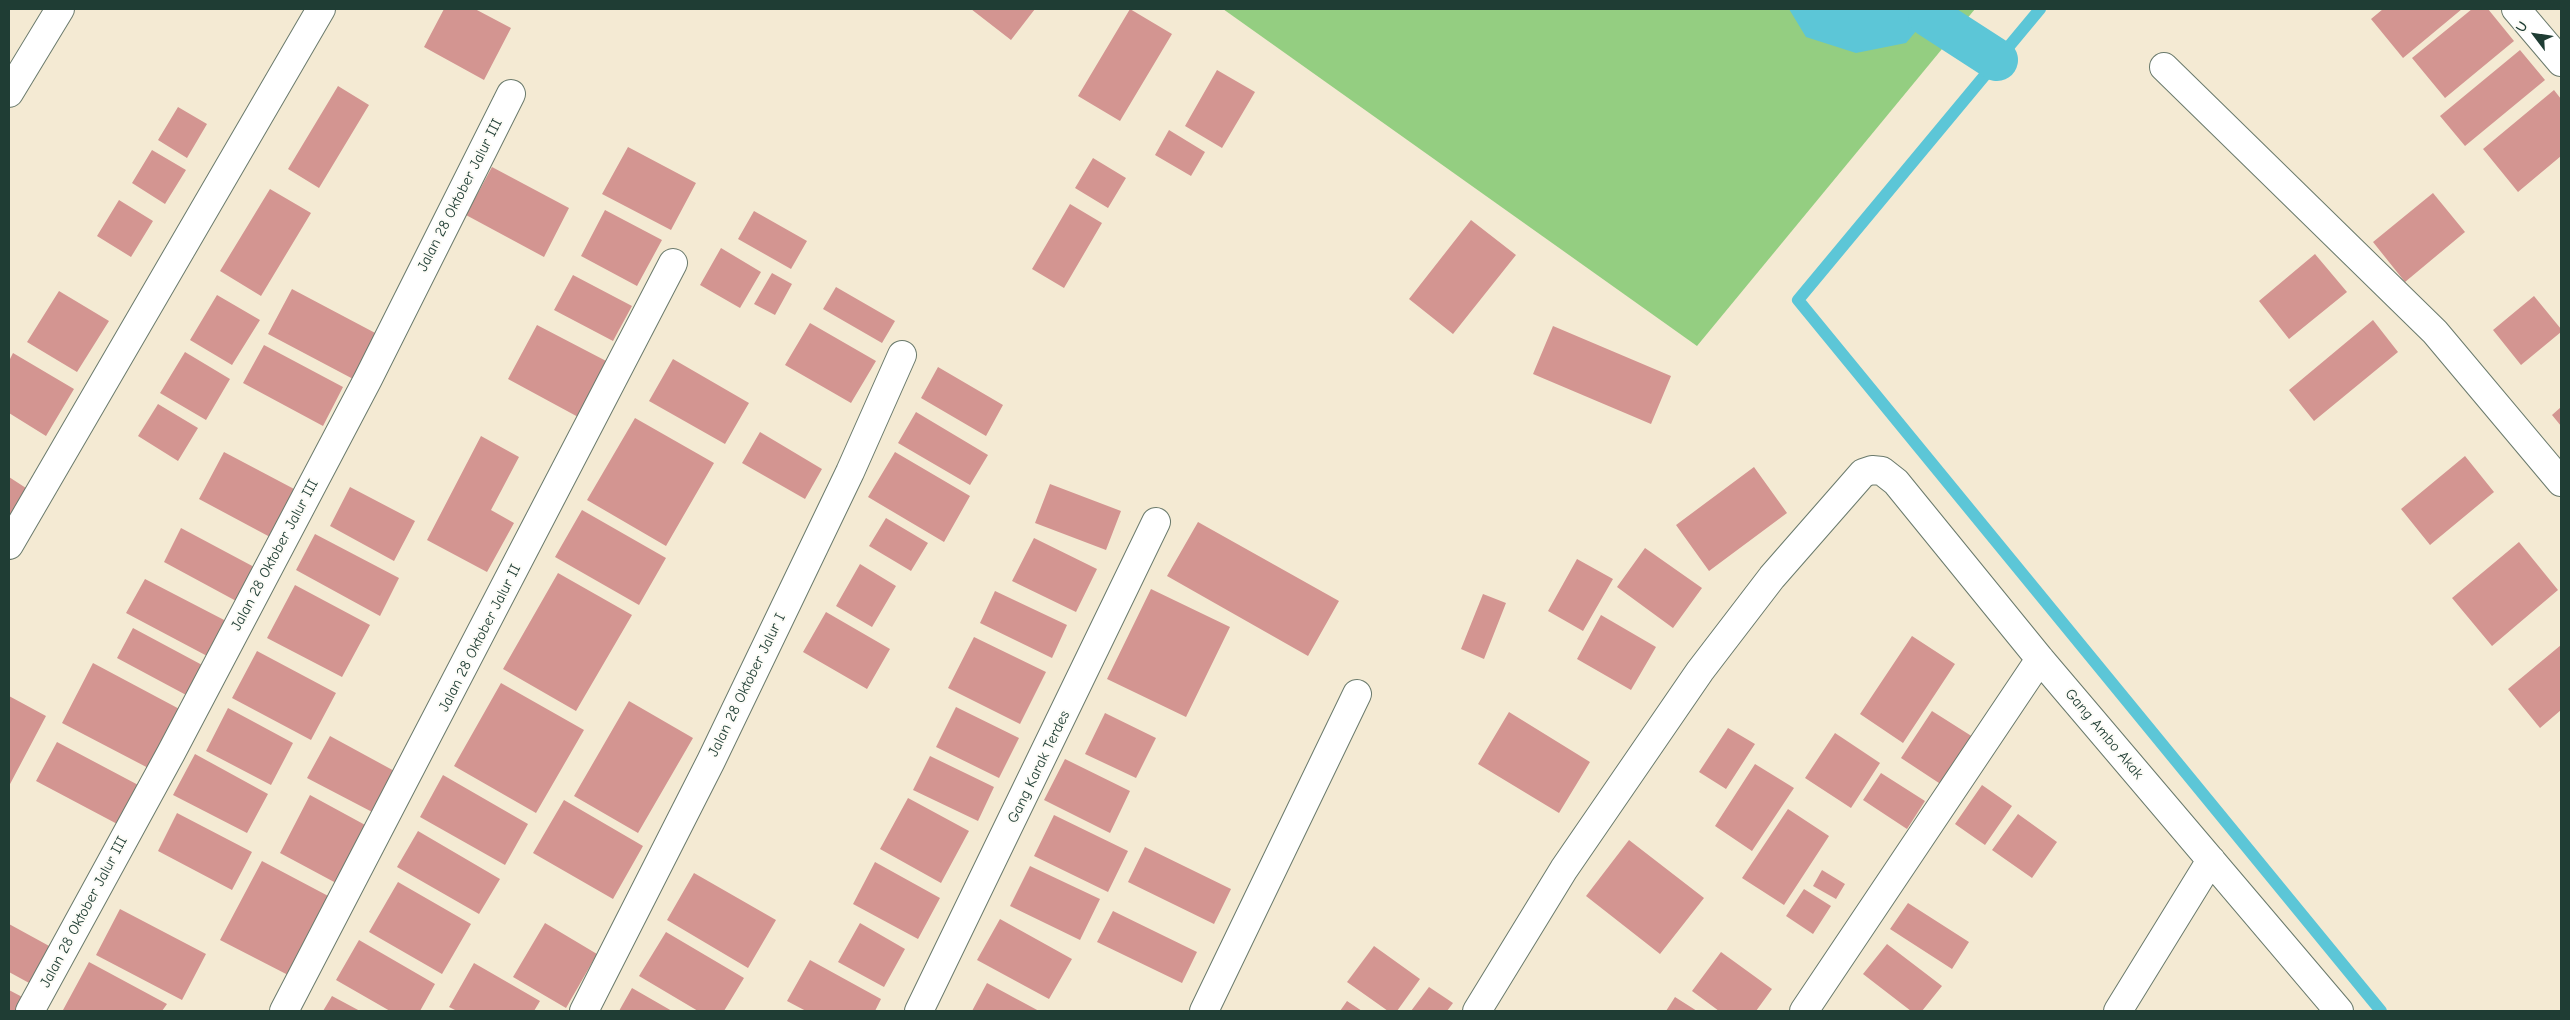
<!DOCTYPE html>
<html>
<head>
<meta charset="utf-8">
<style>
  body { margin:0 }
  #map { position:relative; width:2570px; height:1020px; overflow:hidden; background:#f4ead3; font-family:"Comic Neue",sans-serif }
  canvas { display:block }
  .frame { position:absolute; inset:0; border:10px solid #1f3d34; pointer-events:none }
  .north { position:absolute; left:2510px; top:10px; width:50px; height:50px; -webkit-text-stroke:4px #fdfcf7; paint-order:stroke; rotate:301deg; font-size:14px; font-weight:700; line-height:20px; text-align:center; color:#1f3d34 }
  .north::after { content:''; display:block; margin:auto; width:18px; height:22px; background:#1f3d34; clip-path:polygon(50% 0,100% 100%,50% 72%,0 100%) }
</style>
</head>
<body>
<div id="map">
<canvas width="2570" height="1020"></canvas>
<div class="frame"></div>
<div class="north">U</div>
</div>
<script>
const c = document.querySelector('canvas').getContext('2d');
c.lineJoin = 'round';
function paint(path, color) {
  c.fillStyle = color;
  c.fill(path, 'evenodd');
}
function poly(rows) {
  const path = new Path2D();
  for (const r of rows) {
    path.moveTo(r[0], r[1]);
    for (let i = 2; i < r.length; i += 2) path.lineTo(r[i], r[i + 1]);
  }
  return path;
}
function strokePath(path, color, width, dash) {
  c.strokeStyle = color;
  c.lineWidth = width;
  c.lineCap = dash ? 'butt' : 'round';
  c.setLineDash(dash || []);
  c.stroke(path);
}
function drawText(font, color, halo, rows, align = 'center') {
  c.font = font + ' "Comic Neue",sans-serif';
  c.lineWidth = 4;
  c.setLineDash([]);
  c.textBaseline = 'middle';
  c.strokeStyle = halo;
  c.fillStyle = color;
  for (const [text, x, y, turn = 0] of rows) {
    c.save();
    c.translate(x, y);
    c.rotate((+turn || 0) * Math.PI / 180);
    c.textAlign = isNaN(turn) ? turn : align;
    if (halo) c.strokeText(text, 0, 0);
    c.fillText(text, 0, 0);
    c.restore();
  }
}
paint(poly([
  [1223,9,1975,9,1697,346]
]), '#94ce81');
paint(poly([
  [1789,9,1931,9,1929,16,1906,43,1856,53,1806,37]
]), '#5cc6d7');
strokePath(poly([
  [2040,9,1798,300,2381,1011]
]), '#5cc6d7', 12);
strokePath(poly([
  [1929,16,1997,60]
]), '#5cc6d7', 42);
paint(poly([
  [444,9,475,9,511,28,484,80,424,47],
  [971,9,1035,9,1011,40],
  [1130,9,1172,34,1120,121,1078,96],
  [2383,9,2462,9,2403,58,2371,19],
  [2472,9,2488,9,2514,41,2445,98,2412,58],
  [2520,50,2545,80,2465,146,2440,116],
  [1217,70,1255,92,1222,148,1185,126],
  [338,86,369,105,319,188,288,169],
  [2554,90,2561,99,2561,156,2518,192,2483,149],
  [178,107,207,124,187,158,158,140],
  [1169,130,1205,152,1191,176,1155,155],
  [628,147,696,183,671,230,602,194],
  [152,150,186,170,165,204,132,183],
  [1093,158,1126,178,1108,208,1075,188],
  [492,167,569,208,544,257,466,215],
  [270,189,311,213,261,296,220,271],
  [2433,193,2465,232,2405,282,2373,242],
  [119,200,153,221,131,257,97,236],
  [1070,204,1102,223,1064,288,1032,269],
  [605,210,662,240,637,286,581,256],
  [754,211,807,241,791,269,738,239],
  [1471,220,1516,255,1453,334,1409,299],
  [721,248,761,272,740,308,700,285],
  [2315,254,2347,292,2289,339,2259,301],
  [772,273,792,284,775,315,754,304],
  [573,275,632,306,613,341,554,310],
  [836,287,895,321,882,343,823,309],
  [292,289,379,335,355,380,268,334],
  [59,291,109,321,77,372,27,342],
  [217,295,260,320,232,365,190,340],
  [2534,296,2561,329,2561,332,2521,365,2493,330],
  [2373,320,2398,352,2314,421,2289,390],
  [810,323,876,361,851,403,785,365],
  [537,325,610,363,580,418,508,379],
  [1553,326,1671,376,1651,424,1533,374],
  [264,345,343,387,323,426,243,383],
  [185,352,230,379,206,420,160,393],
  [13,353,74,389,46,436,9,413,9,361],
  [673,359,749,403,725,444,649,401],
  [938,367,1003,405,986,436,921,398],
  [158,404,198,428,178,461,138,436],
  [2561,407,2561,426,2552,415],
  [916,412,988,455,970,485,898,443],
  [635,418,714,463,666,546,587,500],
  [760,432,822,469,805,499,742,463],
  [481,436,519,457,491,510,514,523,487,572,427,540],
  [224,452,296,490,270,537,199,499],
  [895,452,970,496,944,542,868,497],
  [2465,456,2494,492,2430,545,2401,509],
  [1754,467,1787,513,1709,571,1676,525],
  [9,477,29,490,9,523],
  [1050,484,1121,511,1106,550,1035,523],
  [350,487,415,521,394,561,330,526],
  [582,510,666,558,639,605,555,557],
  [886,518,928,543,911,571,869,546],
  [1198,522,1339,601,1308,656,1167,576],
  [181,528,256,568,238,602,164,562],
  [315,534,399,578,380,616,296,570],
  [1034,538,1097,569,1076,612,1012,581],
  [2519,542,2558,590,2492,646,2452,598],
  [1645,548,1702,588,1673,628,1617,587],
  [1577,559,1613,579,1583,631,1548,611],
  [860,564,896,586,872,627,836,606],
  [558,573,632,615,576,711,503,669],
  [145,579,228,622,209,657,126,613],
  [295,585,370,625,342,677,267,638],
  [1151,589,1230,627,1186,717,1107,679],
  [995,591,1067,625,1052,658,980,623],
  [1483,594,1506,603,1484,659,1461,649],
  [826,612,890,649,867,689,803,652],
  [1601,615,1656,647,1631,690,1577,659],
  [133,628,204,666,188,696,117,658],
  [1912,636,1955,664,1903,743,1860,714],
  [974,637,1046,672,1020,724,948,688],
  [2561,645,2561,710,2540,728,2508,689],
  [257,651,336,693,311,740,232,698],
  [93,663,185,712,154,771,62,723],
  [501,683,584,730,536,813,454,766],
  [9,696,46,716,9,786],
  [629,701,693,738,638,833,574,796],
  [956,707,1019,738,999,778,936,747],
  [228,708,293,743,271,785,206,751],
  [1932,711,1973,737,1942,785,1901,758],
  [1509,712,1590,762,1559,813,1478,764],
  [1105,713,1156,738,1136,778,1085,754],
  [1728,728,1755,744,1726,789,1699,772],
  [1835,733,1880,763,1851,808,1805,778],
  [330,736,398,773,376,814,307,778],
  [57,742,142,787,121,826,36,781],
  [195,754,268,794,247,833,173,795],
  [930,756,994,787,978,821,913,790],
  [1065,759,1130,791,1110,833,1044,800],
  [1755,764,1794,788,1752,851,1715,826],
  [1881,773,1925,801,1907,829,1863,800],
  [443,775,528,824,505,865,420,817],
  [1982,785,2012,806,1985,845,1955,824],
  [310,795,367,826,336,883,280,853],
  [908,798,969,831,941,883,880,849],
  [564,800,643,846,613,899,533,853],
  [1788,809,1829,836,1784,905,1742,878],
  [177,813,252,852,232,890,158,851],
  [2018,814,2057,842,2032,878,1992,850],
  [1054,815,1128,851,1108,892,1034,856],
  [418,831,500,879,479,914,397,867],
  [1629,840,1704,898,1660,954,1586,896],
  [1145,847,1231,889,1214,924,1128,882],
  [262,861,332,898,290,976,220,940],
  [875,862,940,898,918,939,853,904],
  [1030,866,1100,899,1080,940,1010,906],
  [1822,870,1845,884,1836,899,1813,886],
  [694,873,776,920,748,968,667,920],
  [398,882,471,924,442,974,369,932],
  [1804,889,1831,906,1813,934,1786,916],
  [1908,903,1969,942,1952,969,1890,929],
  [120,909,206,954,182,1000,96,955],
  [1113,911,1197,952,1182,983,1097,942],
  [1000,919,1072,959,1049,999,977,960],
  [545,923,597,954,566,1008,513,977],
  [860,923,905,949,884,987,838,962],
  [9,924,51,947,31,984,9,972],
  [666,932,744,978,724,1011,698,1011,639,976],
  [359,940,435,984,420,1011,390,1011,336,980],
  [1887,944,1942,986,1922,1011,1911,1011,1863,974],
  [1374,946,1420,979,1397,1011,1388,1011,1347,982],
  [1721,952,1772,989,1756,1011,1719,1011,1692,991],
  [810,960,881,999,875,1011,806,1011,787,1001],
  [89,962,167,1004,162,1011,63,1010],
  [474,963,540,1001,534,1011,457,1011,449,1007],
  [987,983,1039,1011,972,1011],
  [1429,987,1453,1003,1447,1011,1411,1011],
  [632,988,672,1011,619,1011],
  [9,990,26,999,19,1011,9,1011],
  [332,996,360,1011,323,1011],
  [1675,997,1697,1011,1666,1011],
  [1347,1001,1362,1011,1340,1011]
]), '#d39591');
const minor = poly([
  [2516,9,2561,62],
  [2164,67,2435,332,2561,482],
  [9,93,60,9],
  [9,545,321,9],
  [30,1011,171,753,368,379,511,94],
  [284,1011,673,263],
  [584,1011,711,761,850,472,902,355],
  [919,1011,1156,522],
  [1204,1011,1357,694],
  [1477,1011,1564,869,1700,671,1772,577,1863,473,1872,470,1882,471,1896,482,2040,659,2339,1011],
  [1804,1011,2040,659],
  [2118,1011,2211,860]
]);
strokePath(minor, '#6a7a6c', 30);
strokePath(minor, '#fff', 28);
drawText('15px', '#1f3d34', '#fdfcf7', [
  ["Jalan 28 Oktober Jalur III",460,195,-63],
  ["Jalan 28 Oktober Jalur III",275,555,-62],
  ["Jalan 28 Oktober Jalur II",480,638,-63],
  ["Jalan 28 Oktober Jalur I",747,685,-64],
  ["Gang Ambo Akak",2104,734,50],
  ["Gang Karak Terdes",1039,767,-64],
  ["Jalan 28 Oktober Jalur III",84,912,-62]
]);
</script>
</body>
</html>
